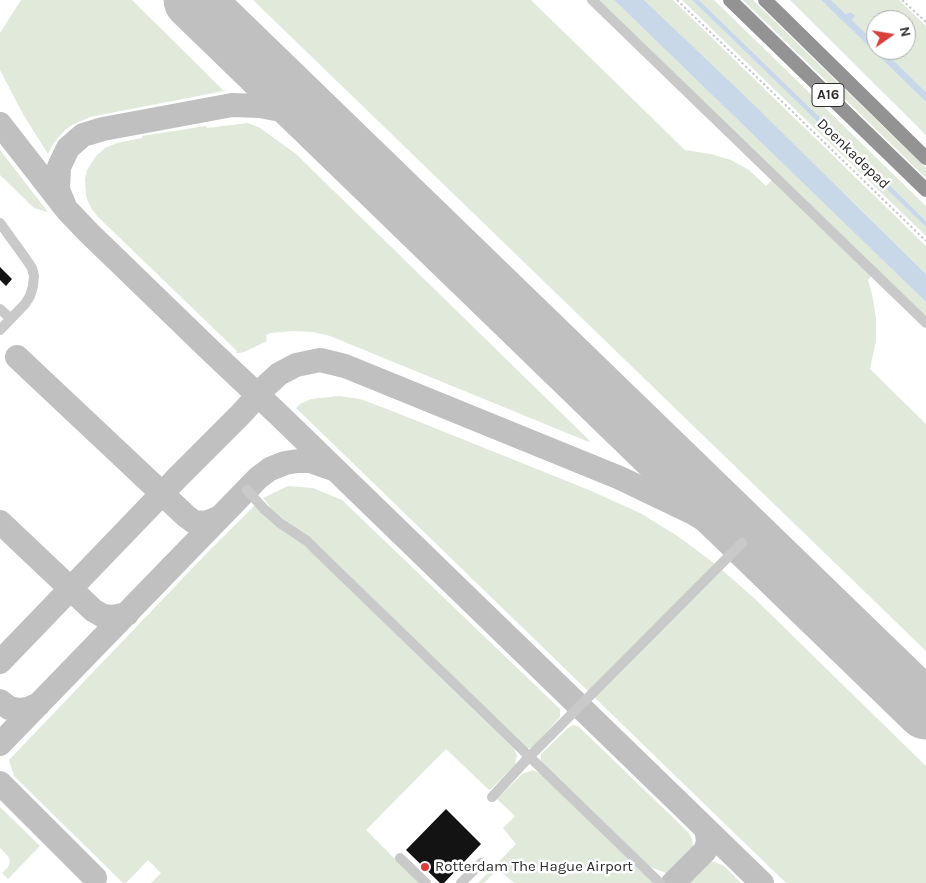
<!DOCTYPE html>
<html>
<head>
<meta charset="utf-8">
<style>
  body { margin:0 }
  #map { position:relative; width:926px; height:883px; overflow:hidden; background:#fff; font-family:Karla,sans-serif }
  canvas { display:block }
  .north { position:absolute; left:866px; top:10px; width:50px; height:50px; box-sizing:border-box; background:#fff; border:1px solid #ababab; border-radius:50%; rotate:77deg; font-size:14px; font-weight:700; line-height:20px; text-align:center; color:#2c2c2c }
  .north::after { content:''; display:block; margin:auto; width:18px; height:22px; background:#d7403b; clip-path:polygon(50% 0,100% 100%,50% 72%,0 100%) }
</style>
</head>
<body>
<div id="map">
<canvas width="926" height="883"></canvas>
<div class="north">N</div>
</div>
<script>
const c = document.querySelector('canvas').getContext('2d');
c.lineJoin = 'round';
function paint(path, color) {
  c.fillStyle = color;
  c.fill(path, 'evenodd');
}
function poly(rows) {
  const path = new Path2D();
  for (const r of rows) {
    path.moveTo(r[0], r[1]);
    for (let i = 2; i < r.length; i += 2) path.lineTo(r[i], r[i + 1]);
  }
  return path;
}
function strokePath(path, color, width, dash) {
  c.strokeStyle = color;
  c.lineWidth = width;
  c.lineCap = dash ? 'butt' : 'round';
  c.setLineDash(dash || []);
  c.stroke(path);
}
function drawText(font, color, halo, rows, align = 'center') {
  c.font = font + ' Karla,sans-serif';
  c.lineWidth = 5;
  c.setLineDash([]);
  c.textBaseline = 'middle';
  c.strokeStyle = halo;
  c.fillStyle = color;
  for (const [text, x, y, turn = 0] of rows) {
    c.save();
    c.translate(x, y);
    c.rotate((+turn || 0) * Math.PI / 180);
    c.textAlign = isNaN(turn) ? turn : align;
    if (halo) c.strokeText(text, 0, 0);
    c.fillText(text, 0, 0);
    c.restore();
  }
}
paint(poly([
  [21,0,132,0,224,91,90,117,72,125,65,130,53,144,48,154,23,114,0,70,0,33],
  [253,0,531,0,685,150,711,154,731,160,749,170,766,186,774,178,873,274,868,280,872,294,876,318,876,341,870,369,926,424,926,651],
  [598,0,614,0,881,258,926,302,926,317],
  [644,0,673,0,926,246,926,274,853,202],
  [682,0,692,0,832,136,833,130,699,0,714,0,926,206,926,221,850,146,846,149,926,227,926,236],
  [743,0,753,0,926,168,926,178],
  [790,0,821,0,926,102,926,135],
  [831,0,899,0,926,26,926,92,883,50,906,50,906,20,876,20,876,43,852,20,850,12,846,14],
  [248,123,260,128,296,154,590,441,589,442,330,336,313,332,294,331,271,333,266,335,267,341,244,352,239,353,236,353,237,351,98,217,91,208,86,196,85,179,87,170,96,156,105,148,117,143,142,138,142,136,206,126,207,128],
  [0,150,17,172,48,212,34,208,0,175],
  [339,396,360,399,395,412,589,490,640,513,679,537,715,564,589,692,296,408,300,404,311,399],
  [288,486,313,488,342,500,560,709,560,717,534,746,531,748,525,748,293,526,273,511,263,498],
  [255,505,295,536,514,749,517,755,515,765,491,789,489,790,446,749,366,830,419,883,151,883,161,873,148,860,126,883,123,883,14,776,9,760,205,555],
  [721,569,755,599,926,766,926,883,786,883,594,697],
  [573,725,578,726,688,832,692,839,693,846,690,854,671,875,645,865,541,762,541,754,568,728],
  [533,770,541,774,653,883,514,883,498,869,484,883,478,883,516,844,503,828,515,816,497,799,522,774],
  [0,807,40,846,8,879,2,873,8,867,10,862,8,856,0,848],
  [709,862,715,862,724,866,741,883,683,883,698,868]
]), '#e1e9db');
paint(poly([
  [614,0,644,0,750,101,926,274,926,302],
  [692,0,699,0,833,130,836,134,835,136,832,136,831,135],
  [821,0,831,0,846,14,850,12,853,14,855,16,852,20,876,43,876,50,883,50,926,92,926,102],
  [847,146,850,146,926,221,926,227,846,150]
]), '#c8d8e8');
strokePath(poly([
  [0,124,67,210,89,233,212,352,278,414,762,883],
  [64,204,58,190,59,167,68,148,83,135,103,129,232,105,260,106,286,111,315,124,344,146],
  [17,357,186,516,194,522,206,523,220,517],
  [0,522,93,610,103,616,113,617,127,614],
  [0,662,177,478,241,414,267,385,279,374,296,365,320,360,345,366,620,478,693,513,763,555,790,578],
  [0,701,9,708,19,710,28,709,39,704],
  [0,744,258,478,270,469,285,463,298,461,310,461,333,469],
  [0,783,95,878],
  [673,883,705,851,708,842,707,833,704,827]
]), '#c0c0c0', 24);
strokePath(poly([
  [193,0,926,710]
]), '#c0c0c0', 59);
paint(poly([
  [0,267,12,279,6,286,0,280],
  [446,809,481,844,444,883,440,883,406,850]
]), '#131313');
strokePath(poly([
  [677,0,926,241],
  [902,0,926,22]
]), '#c9c9c9', 2, [2.5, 2.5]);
strokePath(poly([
  [592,0,926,323],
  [0,223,26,259,32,268,34,276,33,286,30,296,25,304,0,330],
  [0,309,11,319],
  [247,490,264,509,280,523,307,541,318,552,660,883],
  [492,797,529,757,742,543],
  [400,858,426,883],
  [461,883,481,863]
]), '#c9c9c9', 10);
strokePath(poly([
  [730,0,926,190],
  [765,0,926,158]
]), '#939393', 14);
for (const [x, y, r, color] of [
  [425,867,5,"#d7403b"]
]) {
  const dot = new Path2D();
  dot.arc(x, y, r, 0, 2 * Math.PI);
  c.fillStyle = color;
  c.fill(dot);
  strokePath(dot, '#fff', 2);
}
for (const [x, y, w] of [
  [828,95,32]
]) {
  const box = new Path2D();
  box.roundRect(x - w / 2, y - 11.5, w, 23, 4);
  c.fillStyle = '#fff';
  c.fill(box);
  strokePath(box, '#2c2c2c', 1);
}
drawText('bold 14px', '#2c2c2c', null, [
  ["A16",828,95]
]);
drawText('15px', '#2c2c2c', '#fff', [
  ["Doenkadepad",853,154,44]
]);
drawText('15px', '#2c2c2c', '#fff', [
  ["Rotterdam The Hague Airport",435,867]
], 'left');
</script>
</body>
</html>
